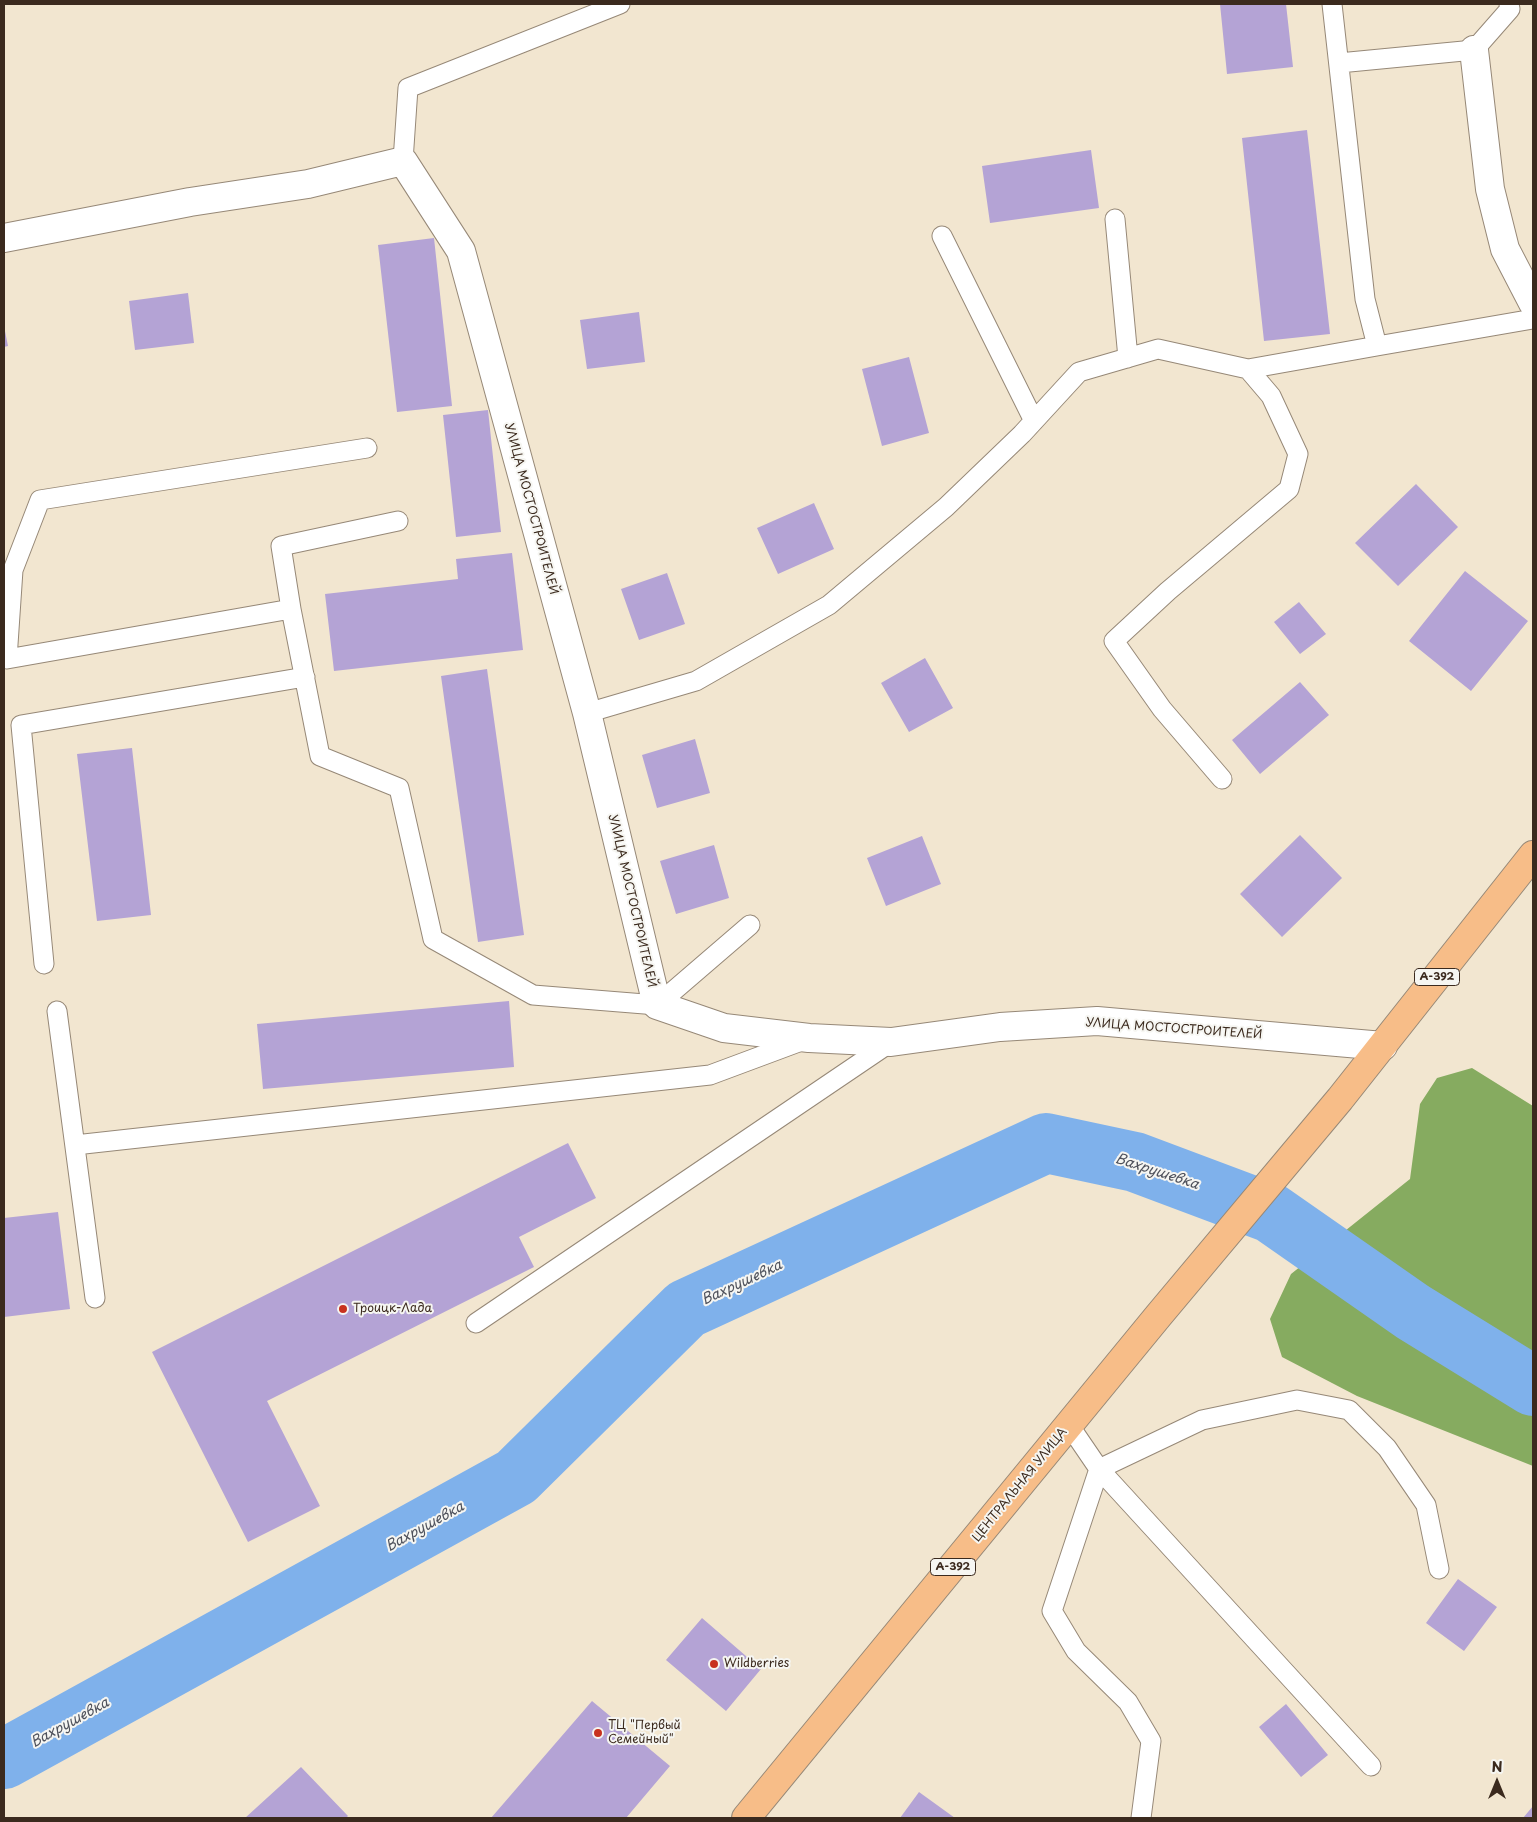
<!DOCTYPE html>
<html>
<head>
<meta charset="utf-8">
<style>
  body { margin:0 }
  #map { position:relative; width:1537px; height:1822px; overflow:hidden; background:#f2e6d0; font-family:"Playpen Sans",sans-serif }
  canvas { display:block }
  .frame { position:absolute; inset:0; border:5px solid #3b2a1e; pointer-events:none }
  .north { position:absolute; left:1472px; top:1757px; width:50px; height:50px; -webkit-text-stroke:4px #f6f6f2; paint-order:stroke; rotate:0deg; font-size:14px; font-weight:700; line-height:20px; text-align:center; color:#3b2a1e }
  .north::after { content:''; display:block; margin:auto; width:18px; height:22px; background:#3b2a1e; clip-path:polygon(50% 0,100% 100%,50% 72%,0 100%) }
</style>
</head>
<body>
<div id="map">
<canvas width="1537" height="1822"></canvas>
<div class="frame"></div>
<div class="north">N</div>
</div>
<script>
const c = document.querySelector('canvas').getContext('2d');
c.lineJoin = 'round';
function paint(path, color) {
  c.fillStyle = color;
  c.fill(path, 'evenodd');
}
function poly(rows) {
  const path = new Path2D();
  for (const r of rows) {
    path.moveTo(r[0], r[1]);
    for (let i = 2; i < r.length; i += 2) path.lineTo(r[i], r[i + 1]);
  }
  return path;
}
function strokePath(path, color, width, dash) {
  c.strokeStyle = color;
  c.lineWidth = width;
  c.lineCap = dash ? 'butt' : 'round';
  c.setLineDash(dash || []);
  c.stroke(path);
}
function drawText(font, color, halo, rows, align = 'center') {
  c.font = font + ' "Playpen Sans",sans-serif';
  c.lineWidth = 4;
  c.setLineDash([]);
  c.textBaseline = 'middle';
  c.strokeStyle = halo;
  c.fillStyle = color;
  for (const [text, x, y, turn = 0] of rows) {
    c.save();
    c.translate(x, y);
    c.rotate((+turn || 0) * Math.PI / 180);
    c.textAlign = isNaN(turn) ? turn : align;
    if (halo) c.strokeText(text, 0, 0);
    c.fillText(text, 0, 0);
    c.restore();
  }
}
paint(poly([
  [1472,1068,1533,1106,1533,1466,1357,1396,1282,1357,1270,1319,1291,1274,1410,1179,1420,1104,1437,1078]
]), '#86ab60');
strokePath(poly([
  [4,1759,516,1477,686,1309,1046,1143,1135,1162,1271,1213,1413,1312,1533,1386]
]), '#7fb1eb', 60);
paint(poly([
  [1220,4,1286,4,1293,67,1227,74],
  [1307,130,1330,334,1264,341,1242,138],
  [1091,150,1099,208,990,223,982,166],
  [434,238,452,406,397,412,378,245],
  [188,293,194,343,135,350,129,301],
  [639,312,645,362,587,369,580,320],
  [4,326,8,346,4,347],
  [909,357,929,433,882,446,862,369],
  [488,410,501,532,456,537,443,415],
  [1416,484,1458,527,1398,586,1355,543],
  [814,503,834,549,778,574,757,528],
  [512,553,523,650,334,671,325,594,458,579,456,559],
  [1465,571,1528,621,1471,691,1409,641],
  [667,573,685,624,639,640,621,589],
  [1299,602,1326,634,1300,654,1274,622],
  [925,658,953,708,909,732,881,683],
  [487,669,524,935,478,942,441,676],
  [1300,682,1329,715,1260,774,1232,740],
  [695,739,710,793,657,808,642,755],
  [132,748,151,915,97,921,77,754],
  [1300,835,1342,878,1282,937,1240,894],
  [922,836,941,884,886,906,867,858],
  [714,845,729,898,676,914,660,861],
  [509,1001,514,1067,263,1089,257,1024],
  [568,1143,596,1198,519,1237,534,1267,267,1401,320,1506,248,1542,152,1352],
  [58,1212,70,1309,4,1317,4,1218],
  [1458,1579,1497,1607,1464,1651,1426,1623],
  [702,1618,761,1669,726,1711,666,1660],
  [592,1701,670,1766,626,1818,491,1818],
  [1286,1704,1328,1755,1301,1777,1259,1727],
  [301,1767,348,1816,346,1818,245,1818],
  [919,1792,955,1818,900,1818],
  [1533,1806,1533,1818,1523,1818]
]), '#b4a3d5');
const service = poly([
  [1332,4,1365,299,1377,346,1533,319],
  [1339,63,1474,50,1510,9,1509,4],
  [403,161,408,88,620,4],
  [1115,219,1128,358],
  [942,236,1034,421],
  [1248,369,1377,346],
  [367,448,40,500,13,570,7,659,291,609,320,756,399,788,433,939,533,995,657,1005,750,925],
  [291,609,281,546,398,521],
  [587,713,696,681,829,605,946,507,1022,434,1079,372,1158,349,1248,369,1271,396,1298,454,1289,489,1168,591,1114,641,1162,709,1222,779],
  [44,964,21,725,305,677],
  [57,1011,95,1298],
  [75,1145,710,1075,804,1040],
  [476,1323,891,1042],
  [1069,1425,1099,1469,1052,1611,1076,1651,1128,1702,1151,1741,1141,1818],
  [1371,1766,1099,1469,1202,1420,1297,1400,1349,1410,1387,1448,1426,1505,1439,1569]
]);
const minor = poly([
  [1474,50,1490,189,1505,249,1533,303],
  [4,238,190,202,308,184,403,161,461,251,587,713,657,1005,724,1028,809,1038,891,1042,1000,1027,1097,1021,1383,1046]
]);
const trunk = poly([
  [746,1818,1159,1315,1340,1099,1533,855]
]);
strokePath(service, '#968877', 21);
strokePath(minor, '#968877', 30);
strokePath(trunk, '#968877', 30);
strokePath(service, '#fff', 19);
strokePath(minor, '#fff', 28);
strokePath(trunk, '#f7bd88', 28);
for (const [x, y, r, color] of [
  [343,1309,5,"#c8321e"],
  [714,1664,5,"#c8321e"],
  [598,1733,5,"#c8321e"]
]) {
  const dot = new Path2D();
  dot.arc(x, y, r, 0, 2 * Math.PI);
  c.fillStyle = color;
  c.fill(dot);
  strokePath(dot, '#f6f6f2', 2);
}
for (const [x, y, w] of [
  [1437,977,45],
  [953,1567,45]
]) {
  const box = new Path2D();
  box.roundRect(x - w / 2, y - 8.5, w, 17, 4);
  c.fillStyle = '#f6f6f2';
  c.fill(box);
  strokePath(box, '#3b2a1e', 1);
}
drawText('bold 11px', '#3b2a1e', null, [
  ["А-392",1437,977],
  ["А-392",953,1567]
]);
drawText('12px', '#3b2a1e', '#f6f6f2', [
  ["УЛИЦА МОСТОСТРОИТЕЛЕЙ",531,509,75],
  ["УЛИЦА МОСТОСТРОИТЕЛЕЙ",632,901,77],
  ["УЛИЦА МОСТОСТРОИТЕЛЕЙ",1174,1029,4],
  ["ЦЕНТРАЛЬНАЯ УЛИЦА",1020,1485,-51]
]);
drawText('12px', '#3b2a1e', '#f6f6f2', [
  ["Троицк-Лада",353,1309],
  ["Wildberries",724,1664],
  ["ТЦ \"Первый",608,1726],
  ["Семейный\"",608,1740]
], 'left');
drawText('italic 14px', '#4f525c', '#f6f6f2', [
  ["Вахрушевка",1157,1172,18],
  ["Вахрушевка",742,1283,-25],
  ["Вахрушевка",425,1527,-29],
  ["Вахрушевка",70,1723,-29]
]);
</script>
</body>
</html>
